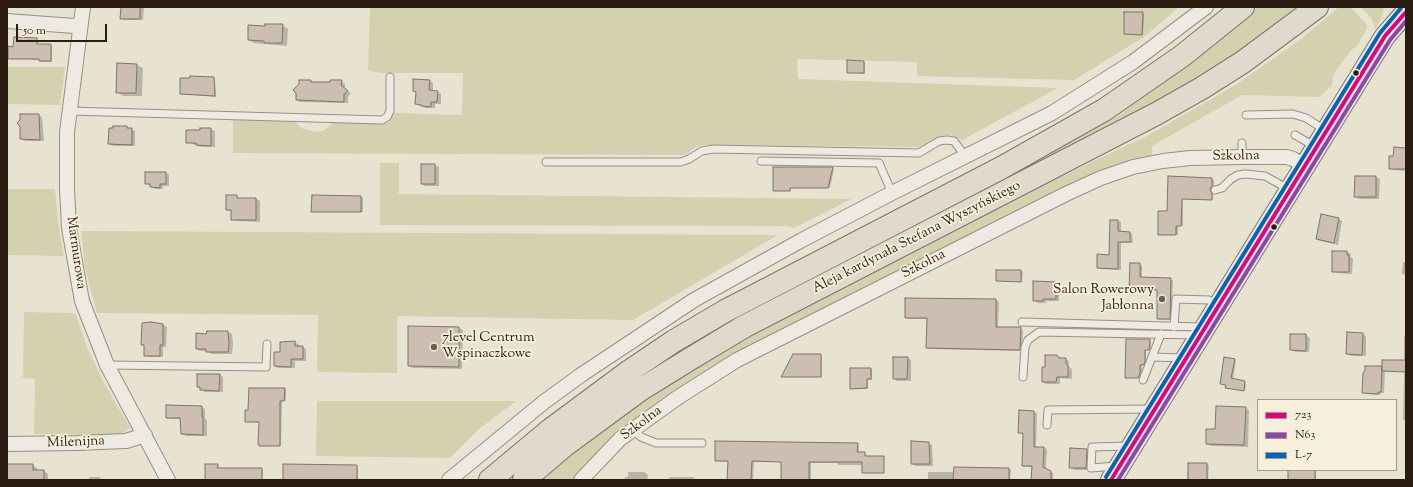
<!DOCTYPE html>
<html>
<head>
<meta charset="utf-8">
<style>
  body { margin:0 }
  #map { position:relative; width:1413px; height:487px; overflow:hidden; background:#e8e2d1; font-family:"Sorts Mill Goudy",serif }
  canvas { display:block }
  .frame { position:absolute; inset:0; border:8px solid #2b1a10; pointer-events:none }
  .legend { position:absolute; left:1257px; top:399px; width:140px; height:72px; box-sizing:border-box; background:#f7efdb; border:1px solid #a59a8a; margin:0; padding:5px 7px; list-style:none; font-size:12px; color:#2b1a10 }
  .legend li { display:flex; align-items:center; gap:8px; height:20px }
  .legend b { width:20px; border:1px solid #a59a8a }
  .scale { position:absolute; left:16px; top:24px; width:91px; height:18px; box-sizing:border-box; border:2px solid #2b1a10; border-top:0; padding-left:5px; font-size:12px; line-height:14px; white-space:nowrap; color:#2b1a10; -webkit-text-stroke:3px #f7efdb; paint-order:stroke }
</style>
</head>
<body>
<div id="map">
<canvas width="1413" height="487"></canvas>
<div class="frame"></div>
<ul class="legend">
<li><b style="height:5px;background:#e5007d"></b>723</li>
<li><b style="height:5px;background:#8e44ad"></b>N63</li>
<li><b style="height:5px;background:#0065bd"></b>L-7</li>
</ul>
<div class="scale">50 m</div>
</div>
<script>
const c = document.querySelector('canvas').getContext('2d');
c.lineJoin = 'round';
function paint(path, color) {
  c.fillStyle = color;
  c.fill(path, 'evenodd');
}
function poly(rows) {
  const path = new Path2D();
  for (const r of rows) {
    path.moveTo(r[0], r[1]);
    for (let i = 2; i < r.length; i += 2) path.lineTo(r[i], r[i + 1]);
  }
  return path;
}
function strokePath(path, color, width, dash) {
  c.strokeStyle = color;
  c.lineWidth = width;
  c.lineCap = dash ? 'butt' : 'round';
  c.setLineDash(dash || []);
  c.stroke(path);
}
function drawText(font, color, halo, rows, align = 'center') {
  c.font = font + ' "Sorts Mill Goudy",serif';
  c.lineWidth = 3.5;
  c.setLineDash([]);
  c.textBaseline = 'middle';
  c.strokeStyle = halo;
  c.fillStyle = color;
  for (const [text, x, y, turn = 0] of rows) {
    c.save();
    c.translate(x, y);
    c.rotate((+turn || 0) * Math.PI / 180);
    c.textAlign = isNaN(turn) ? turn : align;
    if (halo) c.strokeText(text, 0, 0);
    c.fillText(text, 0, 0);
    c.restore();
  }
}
paint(poly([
  [370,7,1179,7,1144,37,1074,80,917,76,917,62,797,59,798,79,1058,88,962,140,955,136,946,135,939,136,930,144,923,147,704,145,698,146,685,155,233,153,233,119,294,121,303,129,316,132,323,131,329,127,333,122,388,123,393,113,462,115,463,73,383,73,368,71],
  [1257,7,1305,7,1206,77,984,193,531,464,512,480,503,480,605,398,689,342,1195,57],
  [1339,7,1351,7,1366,24,1367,28,1357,46,1351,50,1334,73,1332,85,1319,97,1242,95,1152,146,1152,155,1094,174,869,286,610,441,574,480,538,480,550,469,657,390,731,343,993,209,1147,136,1234,86,1300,40],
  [1361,7,1384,7,1382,16,1375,29,1372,19],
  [7,67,65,67,60,105,7,104],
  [380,163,399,163,399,194,851,199,794,228,787,226,380,225],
  [7,189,55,189,59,229,64,256,7,255],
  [81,231,88,231,778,235,633,320,397,316,397,373,317,372,318,315,97,313,85,268],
  [24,312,72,313,76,315,87,347,103,381,130,428,121,435,34,434,35,379,23,378],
  [317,401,516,401,479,429,450,458,316,456]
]), '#d3d1ae');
paint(poly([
  [122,7,144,7,143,20,125,20,121,18],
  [1142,13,1144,14,1143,35,1125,34],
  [282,25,288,29,287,46,254,43,249,40,266,27],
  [37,39,38,40,38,45,52,46,52,62,41,62,40,60,9,58,14,48],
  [864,62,865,63,865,74,850,73],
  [137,65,143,68,142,96,123,96,117,92],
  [214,78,215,79,216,97,181,94],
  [310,81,314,83,341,81,345,84,345,88,351,94,348,96,348,103,300,102,297,100],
  [430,81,433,83,433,92,438,92,441,94,441,104,435,104,435,108,426,108,416,104,417,93,414,91],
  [38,115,42,117,44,141,25,141,21,139],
  [127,127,135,131,135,146,113,146,109,144],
  [211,129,215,131,215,147,201,147,187,142,201,131],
  [1406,149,1406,171,1393,170,1390,168,1394,157],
  [422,165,435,165,439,167,439,186,425,186,422,184],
  [774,168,833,168,834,169,830,188,791,188,791,191,776,191,774,190],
  [166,173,169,175,169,186,163,186,163,189,155,189,146,183],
  [1376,177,1380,179,1379,199,1359,199,1355,196],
  [1169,178,1214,180,1214,187,1211,190,1213,195,1213,200,1183,199,1183,226,1178,226,1178,235,1161,235,1168,212],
  [237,196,240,199,256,199,260,201,260,222,236,221,232,219,232,212,227,210],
  [313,196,361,197,363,198,363,212,314,212],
  [1339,219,1342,221,1338,245,1320,241,1317,239],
  [1111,221,1118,221,1121,222,1121,233,1130,233,1132,234,1133,243,1121,243,1121,270,1100,269,1098,268,1110,256],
  [1347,252,1351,254,1350,257,1353,258,1352,274,1337,273,1333,271],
  [1403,262,1406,262,1406,275,1402,274],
  [1131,264,1142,265,1142,278,1173,280,1171,320,1158,319,1158,290,1130,289],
  [997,271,1021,271,1023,272,1022,282,999,281,997,280],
  [1055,283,1059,285,1059,301,1046,301,1046,303,1038,303,1034,300],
  [996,300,999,302,998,328,1021,328,1023,330,1022,351,930,349,927,347,928,319,908,319,906,317],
  [163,325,167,327,166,347,163,347,163,357,149,357,145,355,145,346,142,344],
  [409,327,459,328,463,330,462,369,413,368,409,366],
  [228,332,232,334,233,344,232,354,211,354,207,351,200,351,197,349,207,335],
  [1363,334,1366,336,1366,356,1351,356,1347,354],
  [1291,335,1306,335,1310,338,1309,352,1295,352,1291,349],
  [1404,336,1406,336,1406,371,1385,370,1384,393,1381,393,1381,395,1366,394,1363,392,1382,367,1383,368,1404,361],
  [1149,340,1151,341,1151,350,1146,350,1146,363,1145,366,1142,365,1142,374,1140,378,1126,377],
  [295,342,299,345,298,347,303,347,306,349,306,361,295,361,295,368,278,368,275,366,281,353],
  [821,355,822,356,822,377,784,377],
  [1057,356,1069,361,1069,367,1072,369,1072,379,1060,378,1060,384,1046,384,1043,382,1046,368],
  [907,358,911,360,911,381,897,381,894,378],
  [1234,360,1236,361,1233,380,1246,383,1245,391,1228,388,1227,385,1221,384],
  [871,369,872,370,872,380,868,380,868,389,853,389],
  [1404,373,1406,373,1406,421,1403,420],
  [220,375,223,377,223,392,205,392,198,387],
  [284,389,286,390,286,401,282,401,281,446,262,446,260,445,260,423,246,422,249,411],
  [201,407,205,409,205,419,207,420,207,436,186,436,182,434,182,419,171,419,167,417],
  [1245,408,1249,410,1248,447,1211,446,1207,444,1216,430],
  [1020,411,1034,412,1037,413,1036,448,1044,448,1047,449,1046,469,1053,473,1053,480,1032,480,1033,467,1026,467,1023,466,1024,434,1019,433],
  [929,443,932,445,933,466,916,466,912,464],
  [857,444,859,445,859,453,866,454,867,465,839,465,837,463,811,463,811,480,782,480,782,462,754,462,753,480,729,480,729,462,716,460],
  [1087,450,1090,452,1090,470,1074,470,1070,467],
  [1189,464,1209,465,1208,480,1187,480,1187,472,1189,472],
  [7,465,33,465,37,468,37,471,44,471,48,474,48,480,7,480],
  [217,465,219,465,219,469,262,469,263,470,263,480,206,480],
  [357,466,358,467,358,480,284,480],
  [1009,469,1011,470,1010,480,928,480,928,472,954,472],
  [1289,470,1316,470,1316,480,1289,480],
  [628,472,644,472,648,475,647,480,625,480,625,477,628,477],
  [89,477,99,477,103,480,89,480],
  [669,477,693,477,696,480,669,480]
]), '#0003');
const building = poly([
  [121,7,140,7,140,19,120,19,121,7],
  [1124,12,1143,12,1142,35,1124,34,1124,12],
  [265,24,283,24,282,43,264,43,264,41,248,40,248,25,265,26,265,24],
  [14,37,37,38,37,44,51,44,51,61,39,61,39,59,8,59,8,46,13,47,14,37],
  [847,60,864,61,864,73,847,73,847,60],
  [117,63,137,64,136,93,116,93,117,63],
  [190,76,214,77,215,96,180,94,180,78,190,78,190,76],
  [413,79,430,80,429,90,438,91,437,102,431,102,431,107,421,106,421,105,415,104,416,92,413,91,413,79],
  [299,80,311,80,311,82,330,82,330,80,342,80,341,85,348,91,344,94,344,102,296,100,296,93,293,90,299,84,299,80],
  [20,114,39,114,40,140,20,139,20,127,17,123,20,120,20,114],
  [113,126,127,126,127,128,132,128,132,145,108,144,109,128,113,128,113,126],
  [200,128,211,128,211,146,196,145,196,143,186,143,186,130,200,130,200,128],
  [1394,147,1406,148,1406,169,1389,169,1389,156,1393,156,1394,147],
  [421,164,435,164,435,184,421,184,421,164],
  [773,167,833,167,828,188,790,188,790,191,773,191,773,167],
  [145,172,166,172,166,184,160,184,160,188,150,187,150,184,145,184,145,172],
  [1168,176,1212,178,1212,186,1210,189,1212,194,1212,200,1182,199,1181,226,1176,226,1176,235,1158,235,1158,211,1167,211,1168,176],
  [1355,176,1376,176,1376,197,1354,197,1355,176],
  [226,195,237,195,237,198,256,198,256,220,231,220,231,210,226,210,226,195],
  [312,195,361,196,361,212,311,212,312,195],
  [1321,214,1339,218,1334,243,1316,239,1321,214],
  [1110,220,1118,220,1118,231,1130,232,1130,242,1118,242,1118,269,1097,268,1097,254,1109,255,1110,220],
  [1332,251,1347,251,1347,255,1349,255,1349,272,1332,272,1332,251],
  [1130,263,1140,263,1140,277,1171,278,1170,319,1157,319,1157,290,1129,289,1130,263],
  [996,270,1021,270,1021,282,996,281,996,270],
  [1033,281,1056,282,1056,299,1043,299,1043,301,1033,301,1033,281],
  [905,298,996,299,996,327,1021,327,1020,350,926,348,927,318,905,318,905,298],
  [151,322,163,324,163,345,160,345,160,356,144,356,144,345,141,345,142,323,151,322],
  [408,326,459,327,459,367,408,366,408,326],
  [207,331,228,331,229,343,228,352,206,352,206,349,196,349,196,333,206,334,207,331],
  [1347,332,1363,333,1362,355,1346,354,1347,332],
  [1290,334,1306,334,1306,351,1290,350,1290,334],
  [1126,339,1150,339,1149,350,1145,350,1145,362,1143,365,1140,365,1140,373,1138,378,1125,378,1126,339],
  [295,341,295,346,303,346,303,359,291,359,291,367,274,366,274,352,280,352,280,342,295,341],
  [793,354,821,354,821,377,781,377,793,354],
  [1045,355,1057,355,1059,358,1066,358,1066,364,1068,366,1068,377,1057,377,1056,382,1042,382,1042,367,1045,367,1045,355],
  [893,357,908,357,907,379,893,379,893,357],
  [1224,357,1235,359,1231,378,1245,381,1244,391,1225,388,1226,385,1220,384,1224,357],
  [1382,360,1406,360,1406,372,1382,371,1382,360],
  [1365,366,1382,366,1381,392,1378,392,1378,394,1362,393,1363,373,1365,370,1365,366],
  [850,368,871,368,871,379,867,379,867,388,850,389,850,368],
  [197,374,220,374,219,391,200,390,200,387,197,387,197,374],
  [249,388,285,388,284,401,280,401,280,446,259,446,259,444,258,444,259,422,245,422,245,410,248,410,249,388],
  [166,405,202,406,202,417,203,417,203,435,181,434,180,418,166,418,166,405],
  [1216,406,1246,407,1244,445,1206,444,1206,429,1215,429,1216,406],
  [1019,410,1034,411,1034,447,1044,447,1043,467,1051,471,1051,480,1031,480,1032,466,1022,466,1023,433,1018,433,1019,410],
  [715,441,858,443,857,452,865,452,865,456,884,456,884,473,862,473,862,462,809,462,809,480,781,480,781,462,752,461,751,480,727,480,728,461,715,461,715,441],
  [911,441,929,442,930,464,911,464,911,441],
  [1070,448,1087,449,1086,468,1069,468,1070,448],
  [1188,463,1207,463,1207,480,1188,480,1188,463],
  [7,464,33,464,33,470,44,470,44,480,7,480,7,464],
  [205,464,218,464,217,468,262,468,262,480,205,480,205,464],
  [283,464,357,465,357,480,283,480,283,464],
  [954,467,1009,468,1009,480,953,480,954,467],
  [1288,470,1315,470,1315,480,1288,480,1288,470]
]);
paint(building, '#ccbeb0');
strokePath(building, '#7b756c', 1);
const service = poly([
  [70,111,382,120,387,117,390,111,390,77],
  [1246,115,1293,114,1306,118,1325,130],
  [1295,135,1316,147],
  [1242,157,1242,143],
  [761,161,879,163,892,193],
  [546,162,681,162,689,159,702,151,713,149,919,153,939,141,947,140,954,141,965,156],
  [1215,190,1222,188,1231,179,1238,175,1245,174,1265,176,1290,190],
  [1022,322,1202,327],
  [1174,327,1176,299,1209,300,1218,305],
  [1152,357,1184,358],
  [107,365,266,367,267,344],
  [1023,377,1025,347,1028,340,1039,332,1198,335],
  [1143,380,1161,334],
  [1047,425,1048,410,1152,409],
  [633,430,641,437,656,443,702,443],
  [1116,466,1091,468,1092,447,1128,446]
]);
const minor = poly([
  [83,7,67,132,67,189,69,228,82,301,107,365,168,480],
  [7,21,74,26,80,25],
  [7,444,77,443,126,441,145,435],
  [449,480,544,402,581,375,694,300,802,240,892,193,1052,113,1133,62,1206,7],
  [581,480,620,439,677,398,737,360,1066,194,1101,178,1133,167,1163,161,1190,158,1242,157,1287,157,1293,159,1305,166]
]);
const secondary = poly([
  [1111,480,1385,36,1406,12]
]);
const primary = poly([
  [490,480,550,430,628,372,674,341,725,311,1001,168,1104,110,1182,56,1243,7],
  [524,480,564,446,640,390,690,359,745,326,1156,114,1202,88,1243,62,1317,7]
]);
strokePath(service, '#969086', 9);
strokePath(minor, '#969086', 16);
strokePath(secondary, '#7b756c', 22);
strokePath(primary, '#7b756c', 24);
strokePath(service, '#edeae1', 7);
strokePath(minor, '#edeae1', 14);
strokePath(secondary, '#edeae1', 20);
strokePath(primary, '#e0dacc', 22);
strokePath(poly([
  [1111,480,1385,36,1406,12]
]), '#e5007d', 4);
strokePath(poly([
  [1118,480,1390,40,1406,21]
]), '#8e44ad', 4);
strokePath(poly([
  [1106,477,1380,33,1401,8]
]), '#0065bd', 4);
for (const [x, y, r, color] of [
  [1356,73,3.5,"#2b1a10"],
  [1274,227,3.5,"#2b1a10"],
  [1162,299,4,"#6d6054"],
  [434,347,4,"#6d6054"]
]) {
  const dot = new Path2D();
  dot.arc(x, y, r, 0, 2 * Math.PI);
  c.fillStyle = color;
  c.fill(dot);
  strokePath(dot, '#f7efdb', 1.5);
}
drawText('14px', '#2b1a10', '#f7efdb', [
  ["Szkolna",1236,157,-1],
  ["Aleja kardynała Stefana Wyszyńskiego",917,238,-27],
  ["Marmurowa",75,253,82],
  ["Szkolna",924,265,-27],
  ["Szkolna",642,424,-37],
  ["Milenijna",76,443,-2]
]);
drawText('14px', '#2b1a10', '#f7efdb', [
  ["Salon Rowerowy",1154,291],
  ["Jabłonna",1154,307],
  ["7level Centrum",442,339,"left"],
  ["Wspinaczkowe",442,355,"left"]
], 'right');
</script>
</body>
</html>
